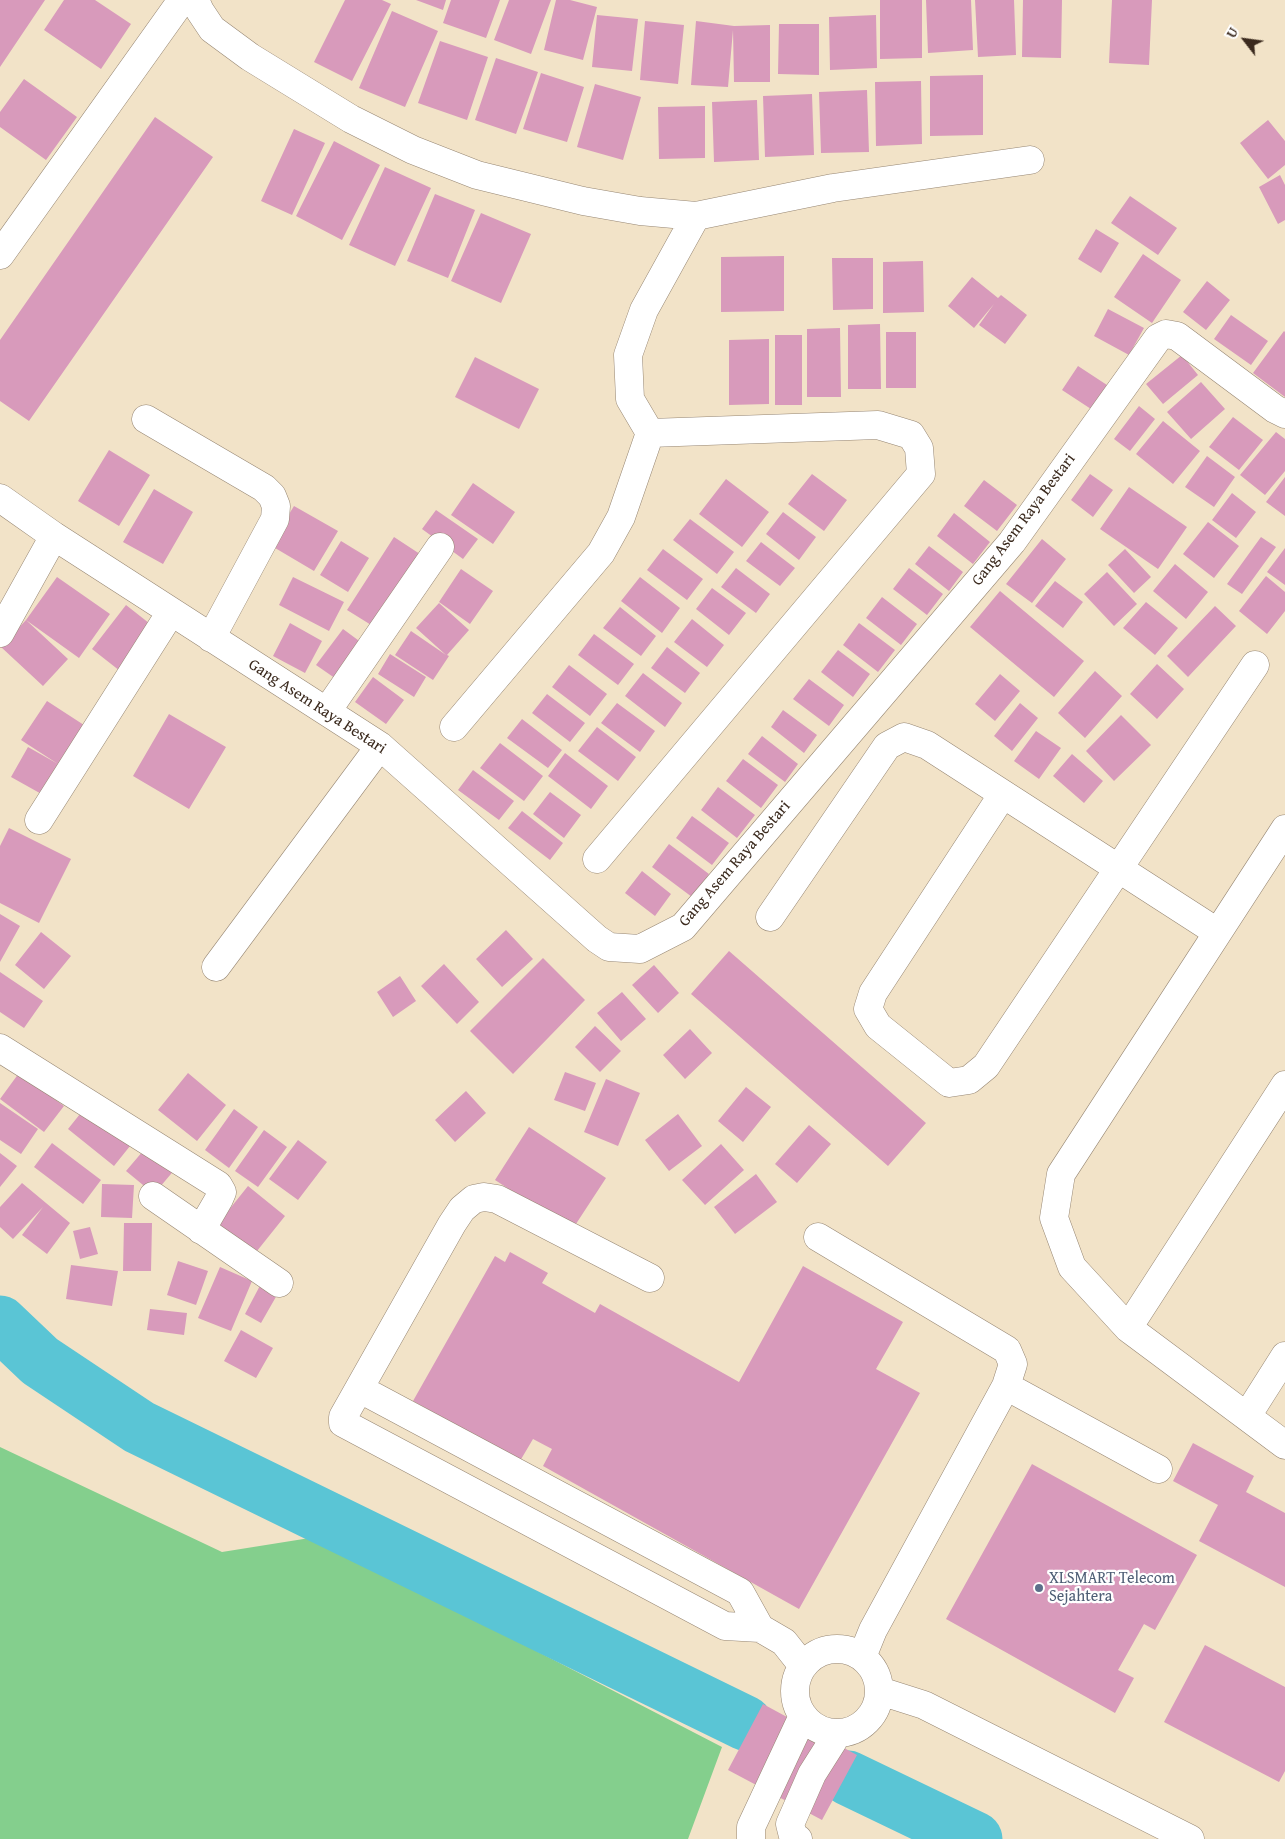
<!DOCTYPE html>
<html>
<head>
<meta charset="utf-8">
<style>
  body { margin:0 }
  #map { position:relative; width:1285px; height:1839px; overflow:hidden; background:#f2e3c8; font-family:"Gentium Book Plus",serif }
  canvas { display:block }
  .north { position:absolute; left:1220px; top:15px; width:50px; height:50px; -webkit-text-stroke:4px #fff; paint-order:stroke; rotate:300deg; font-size:14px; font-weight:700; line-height:20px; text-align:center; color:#3b2a1e }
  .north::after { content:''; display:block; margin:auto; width:18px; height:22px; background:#3b2a1e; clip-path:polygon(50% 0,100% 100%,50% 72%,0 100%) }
</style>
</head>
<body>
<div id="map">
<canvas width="1285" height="1839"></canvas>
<div class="north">U</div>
</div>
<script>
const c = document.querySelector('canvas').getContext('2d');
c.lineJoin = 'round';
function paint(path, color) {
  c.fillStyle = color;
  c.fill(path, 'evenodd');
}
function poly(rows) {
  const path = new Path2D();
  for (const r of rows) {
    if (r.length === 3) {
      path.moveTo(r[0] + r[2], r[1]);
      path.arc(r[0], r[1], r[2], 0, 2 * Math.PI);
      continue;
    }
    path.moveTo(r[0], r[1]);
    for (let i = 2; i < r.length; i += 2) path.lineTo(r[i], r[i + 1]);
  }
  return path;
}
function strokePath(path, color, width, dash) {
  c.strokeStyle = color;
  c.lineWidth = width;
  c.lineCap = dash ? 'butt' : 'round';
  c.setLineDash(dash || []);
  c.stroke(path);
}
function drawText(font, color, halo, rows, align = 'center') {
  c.font = font + ' "Gentium Book Plus",serif';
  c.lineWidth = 4.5;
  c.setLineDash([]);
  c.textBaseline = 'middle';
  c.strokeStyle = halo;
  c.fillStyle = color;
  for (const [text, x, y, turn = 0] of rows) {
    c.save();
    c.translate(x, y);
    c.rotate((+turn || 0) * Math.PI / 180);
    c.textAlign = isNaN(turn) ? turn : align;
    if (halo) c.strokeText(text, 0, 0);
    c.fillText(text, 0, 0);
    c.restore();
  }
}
paint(poly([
  [0,1447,222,1552,316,1537,722,1747,688,1839,0,1839]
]), '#84cf8d');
strokePath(poly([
  [0,1323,40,1361,139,1427,745,1723],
  [848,1778,975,1839]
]), '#5ac5d5', 55);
paint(poly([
  [0,0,45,0,0,67],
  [64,0,95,0,131,24,101,69,44,30],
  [345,0,382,0,391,4,352,81,314,62],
  [416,0,446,0,443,10],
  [451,0,500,0,486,38,443,23],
  [509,0,551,0,531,54,494,40],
  [556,0,570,0,597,7,583,60,544,50],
  [880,0,922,0,922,58,880,59],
  [926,0,971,0,973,50,928,53],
  [975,0,1014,0,1016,55,978,57],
  [1023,0,1062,0,1061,58,1022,57],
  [1112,0,1152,0,1149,65,1109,63],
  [392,11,438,31,405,107,359,88],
  [597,15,638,19,632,71,592,67],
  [876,15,877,68,830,70,829,17],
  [645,21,684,25,678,84,640,80],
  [696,21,734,26,770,25,770,82,734,82,733,30,728,87,691,85],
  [779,24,819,24,819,75,778,74],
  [440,41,488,57,467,120,418,103],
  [496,58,538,72,516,134,475,120],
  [541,73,584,87,567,142,523,129],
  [983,75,983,135,930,136,930,76],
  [24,79,77,117,46,160,0,127,0,112],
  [921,81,922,144,876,146,875,82],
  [595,84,641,97,623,160,577,147],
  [867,90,869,152,821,153,819,92],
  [812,94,814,155,765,157,763,96],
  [757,100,759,160,714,162,712,102],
  [705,106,705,158,659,159,658,107],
  [155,117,213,157,29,421,0,401,0,340],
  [1268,120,1285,141,1285,165,1268,179,1240,143],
  [294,129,325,143,292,215,261,201],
  [334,141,380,165,342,240,296,216],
  [385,167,431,188,395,266,349,245],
  [1280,175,1285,185,1285,220,1278,224,1259,187],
  [435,194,475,210,448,278,407,261],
  [1130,196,1177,228,1158,255,1111,223],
  [481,213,531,234,501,303,451,281],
  [1096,229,1119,243,1101,273,1078,259],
  [1143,254,1181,280,1152,323,1114,297],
  [784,256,784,311,721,312,721,257],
  [832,258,873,258,873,309,833,310],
  [923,261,924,312,883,313,883,262],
  [972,277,998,298,1001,295,1027,315,1005,344,979,325,994,304,974,328,948,306],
  [1207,281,1230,300,1206,330,1183,312],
  [1108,309,1144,328,1129,355,1094,336],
  [1231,315,1268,341,1251,365,1214,339],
  [880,324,881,389,848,389,848,325],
  [840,328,841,397,807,397,807,329],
  [1284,331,1285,332,1285,397,1253,373],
  [886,332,916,332,916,388,886,388],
  [775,335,802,335,802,405,775,405],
  [769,339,769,404,729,405,729,340],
  [1182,355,1198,375,1163,404,1146,384],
  [475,357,539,389,519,429,455,397],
  [1078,366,1107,385,1091,409,1062,390],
  [1201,382,1225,409,1191,439,1167,412],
  [1139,406,1155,419,1130,451,1114,439],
  [1233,417,1263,440,1239,470,1209,447],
  [1163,421,1200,451,1173,484,1136,454],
  [1276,432,1285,439,1285,471,1265,495,1240,475],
  [109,450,150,475,119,526,78,501],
  [1207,456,1235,477,1214,507,1185,487],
  [812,474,847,500,824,531,788,504],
  [1090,474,1113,490,1093,517,1071,500],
  [1285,477,1285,516,1266,502],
  [726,479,769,512,742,547,699,514],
  [984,480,1017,505,997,531,964,506],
  [473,483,515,512,493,544,451,515],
  [1129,487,1187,527,1158,569,1100,529],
  [154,489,193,512,163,564,123,542],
  [1232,493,1256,512,1236,538,1212,520],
  [294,506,338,531,314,571,270,545],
  [436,510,478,539,463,559,422,529],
  [783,512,816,537,799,560,766,534],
  [954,513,990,542,973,564,937,536],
  [690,519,734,552,717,574,673,540],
  [1208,522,1239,546,1214,578,1183,554],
  [394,537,423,556,376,628,347,610],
  [1261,537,1276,547,1242,594,1227,584],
  [1042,539,1066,559,1032,603,1006,584],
  [341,541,369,558,348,592,320,575],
  [761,542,795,568,780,586,746,561],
  [929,546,963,572,949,591,915,564],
  [1285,548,1285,585,1267,572],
  [663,549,703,579,687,600,647,570],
  [1125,549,1151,577,1134,593,1108,565],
  [1175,564,1208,592,1186,619,1153,591],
  [736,568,770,594,756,613,721,587],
  [909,568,943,594,927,615,893,589],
  [461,569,493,591,470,624,439,602],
  [1107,572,1137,604,1114,626,1084,594],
  [1266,576,1285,592,1285,611,1267,634,1239,611],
  [57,577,110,614,79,658,26,620],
  [293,577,344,602,329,631,279,605],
  [640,577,680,608,662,633,621,601],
  [1055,581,1083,602,1063,628,1035,606],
  [712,588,746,613,729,635,696,609],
  [1000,591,1084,661,1054,697,970,627],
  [882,597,917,624,901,645,866,618],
  [1146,602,1178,628,1155,655,1123,628],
  [439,603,469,630,447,655,449,656,433,680,395,655,411,631,446,655,416,628],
  [126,605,154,627,120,671,92,649],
  [1215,606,1236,626,1188,677,1167,656],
  [620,607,656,636,641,656,603,628],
  [692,619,724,645,707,667,674,642],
  [26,620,68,659,43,686,1,647],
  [290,623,322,641,305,673,273,656],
  [859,623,895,650,878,672,843,645],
  [343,629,366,646,339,681,316,665],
  [594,634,634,664,618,685,578,655],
  [667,647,700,673,685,693,651,668],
  [838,650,870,674,853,697,821,672],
  [390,654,426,677,414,697,378,674],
  [1157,664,1184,689,1157,719,1130,694],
  [569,665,607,694,590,716,552,687],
  [1095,671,1122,696,1085,738,1058,713],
  [643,673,682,703,665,727,625,696],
  [1000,674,1020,691,995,721,975,704],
  [373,677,404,700,386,724,355,702],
  [809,679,844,705,829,726,793,699],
  [547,694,585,723,570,742,532,713],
  [47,701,87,727,45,796,11,777,28,747,58,764,21,740],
  [617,703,655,731,640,752,601,723],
  [1020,703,1038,718,1012,751,994,736],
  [783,710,817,735,804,753,771,727],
  [169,714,226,747,189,809,133,776],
  [1121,715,1151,745,1114,781,1086,751],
  [522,719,562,750,548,768,507,738],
  [597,727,636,757,618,781,578,751],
  [1036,731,1061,748,1039,779,1014,761],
  [762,736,798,764,785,782,748,754],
  [500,743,543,776,524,801,480,768],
  [565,753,608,786,591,809,548,776],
  [1072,754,1103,781,1084,803,1053,776],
  [743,759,778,785,761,808,726,781],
  [473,770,514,801,499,820,458,790],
  [718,787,755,815,737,838,701,810],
  [550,792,581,815,564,838,533,814],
  [522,811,563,843,550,860,508,828],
  [692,816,729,843,712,865,676,838],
  [9,828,71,859,39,923,0,903,0,846],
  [669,844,709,874,692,897,652,867],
  [642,871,671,894,655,916,625,893],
  [0,914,20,926,0,962],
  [506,930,533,959,502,987,476,959],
  [41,932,71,956,44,989,15,965],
  [729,951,926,1123,888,1166,691,994],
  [543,958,585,1000,513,1074,470,1031],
  [444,964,479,1002,457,1024,421,986],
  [654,965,679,993,658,1013,632,985],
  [0,972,43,1001,24,1028,0,1012],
  [400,976,416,1001,393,1017,377,992],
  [622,992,646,1019,621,1041,597,1013],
  [595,1026,621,1051,600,1072,575,1047],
  [690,1029,712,1053,685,1079,663,1055],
  [565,1072,596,1083,585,1111,554,1100],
  [19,1073,64,1106,44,1132,0,1099],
  [188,1073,226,1105,197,1141,158,1110],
  [606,1079,640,1093,618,1146,584,1132],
  [746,1087,771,1107,743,1142,718,1121],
  [466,1091,486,1113,455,1142,435,1120],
  [0,1103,38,1129,21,1154,0,1140],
  [88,1104,134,1141,114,1166,68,1129],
  [234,1109,258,1127,229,1168,205,1150],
  [678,1114,702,1146,669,1171,645,1140],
  [809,1125,831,1144,797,1183,775,1164],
  [529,1127,606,1178,572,1230,495,1180],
  [264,1130,287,1147,258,1187,235,1171],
  [298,1140,327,1162,298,1200,269,1179],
  [52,1143,101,1180,83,1204,34,1167],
  [149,1144,176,1168,154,1194,126,1171],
  [721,1144,744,1170,705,1205,682,1180],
  [0,1153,17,1166,0,1187],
  [756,1174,777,1202,735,1234,714,1207],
  [22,1183,70,1223,47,1254,22,1235,43,1207,13,1239,0,1227,0,1207],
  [102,1184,134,1185,132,1218,101,1217],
  [248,1186,285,1216,249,1261,212,1231],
  [124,1223,152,1223,151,1271,123,1271],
  [90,1227,98,1254,80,1259,73,1231],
  [510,1252,548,1273,542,1283,595,1313,600,1304,739,1382,803,1266,903,1322,876,1369,920,1393,799,1609,543,1466,552,1449,533,1439,520,1461,413,1401,495,1256,505,1262],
  [178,1261,208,1271,196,1305,167,1295],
  [71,1265,118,1271,112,1306,66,1299],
  [220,1267,252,1281,231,1331,198,1318],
  [264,1278,281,1288,261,1323,245,1314],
  [150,1309,187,1313,184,1335,147,1330],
  [241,1330,273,1348,256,1378,224,1361],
  [1193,1443,1254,1476,1246,1492,1285,1513,1285,1587,1199,1541,1218,1505,1173,1481],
  [1032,1464,1197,1555,1155,1630,1144,1624,1118,1670,1134,1678,1115,1713,946,1619],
  [1205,1645,1285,1687,1285,1771,1279,1782,1164,1722],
  [763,1704,857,1755,822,1820,728,1770]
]), '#d89abb');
const minor = poly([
  [195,0,200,11,212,29,250,57,351,119,413,150,477,175,583,201,640,211,696,216,833,188,1030,160],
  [0,255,182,0],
  [146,419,264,488,272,496,276,506,275,519,211,638],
  [650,433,630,399,628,355,644,310,696,216],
  [0,498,54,536,380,746,597,939,609,947,640,949,683,927,1012,542,1158,338,1166,334,1177,336,1275,409,1285,414],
  [0,633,54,536],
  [327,711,440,547],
  [454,727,601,553,621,517,650,433,878,425,911,435,919,448,921,474,597,859],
  [1003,794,873,993,868,1009,878,1026,949,1083,969,1080,986,1066,1255,665],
  [39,820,171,612],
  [1285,829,1061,1174,1054,1218,1072,1267,1128,1328,1285,1445],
  [770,917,887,746,904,737,927,745,1217,932],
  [216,967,380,746],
  [0,1048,218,1185,222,1192,219,1199,201,1230],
  [153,1196,279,1283],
  [818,1237,1007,1350,1013,1364,1006,1386,873,1630,862,1657],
  [1128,1328,1285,1085],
  [1006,1386,1158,1469],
  [360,1389,740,1592,760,1628,725,1626,343,1423,343,1417,452,1224,462,1209,474,1199,484,1197,497,1199,650,1278],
  [1247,1416,1285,1356],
  [760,1628,784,1642,803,1666],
  [837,1691,42],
  [880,1691,924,1705,1190,1839],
  [751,1839,751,1827,803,1716],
  [798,1839,793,1836,790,1824,812,1774,838,1733]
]);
strokePath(minor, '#968673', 29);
strokePath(minor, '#fff', 28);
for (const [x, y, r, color] of [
  [1039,1588,5,"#5c6f8a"]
]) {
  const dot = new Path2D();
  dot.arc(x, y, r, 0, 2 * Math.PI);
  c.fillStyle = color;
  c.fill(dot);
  strokePath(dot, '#fff', 2);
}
drawText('16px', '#3b2a1e', '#fff', [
  ["Gang Asem Raya Bestari",1024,520,-53],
  ["Gang Asem Raya Bestari",317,707,33],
  ["Gang Asem Raya Bestari",735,864,-49]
]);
drawText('16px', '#4e5e75', '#fff', [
  ["XLSMART Telecom",1049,1579],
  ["Sejahtera",1049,1597]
], 'left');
</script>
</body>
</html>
